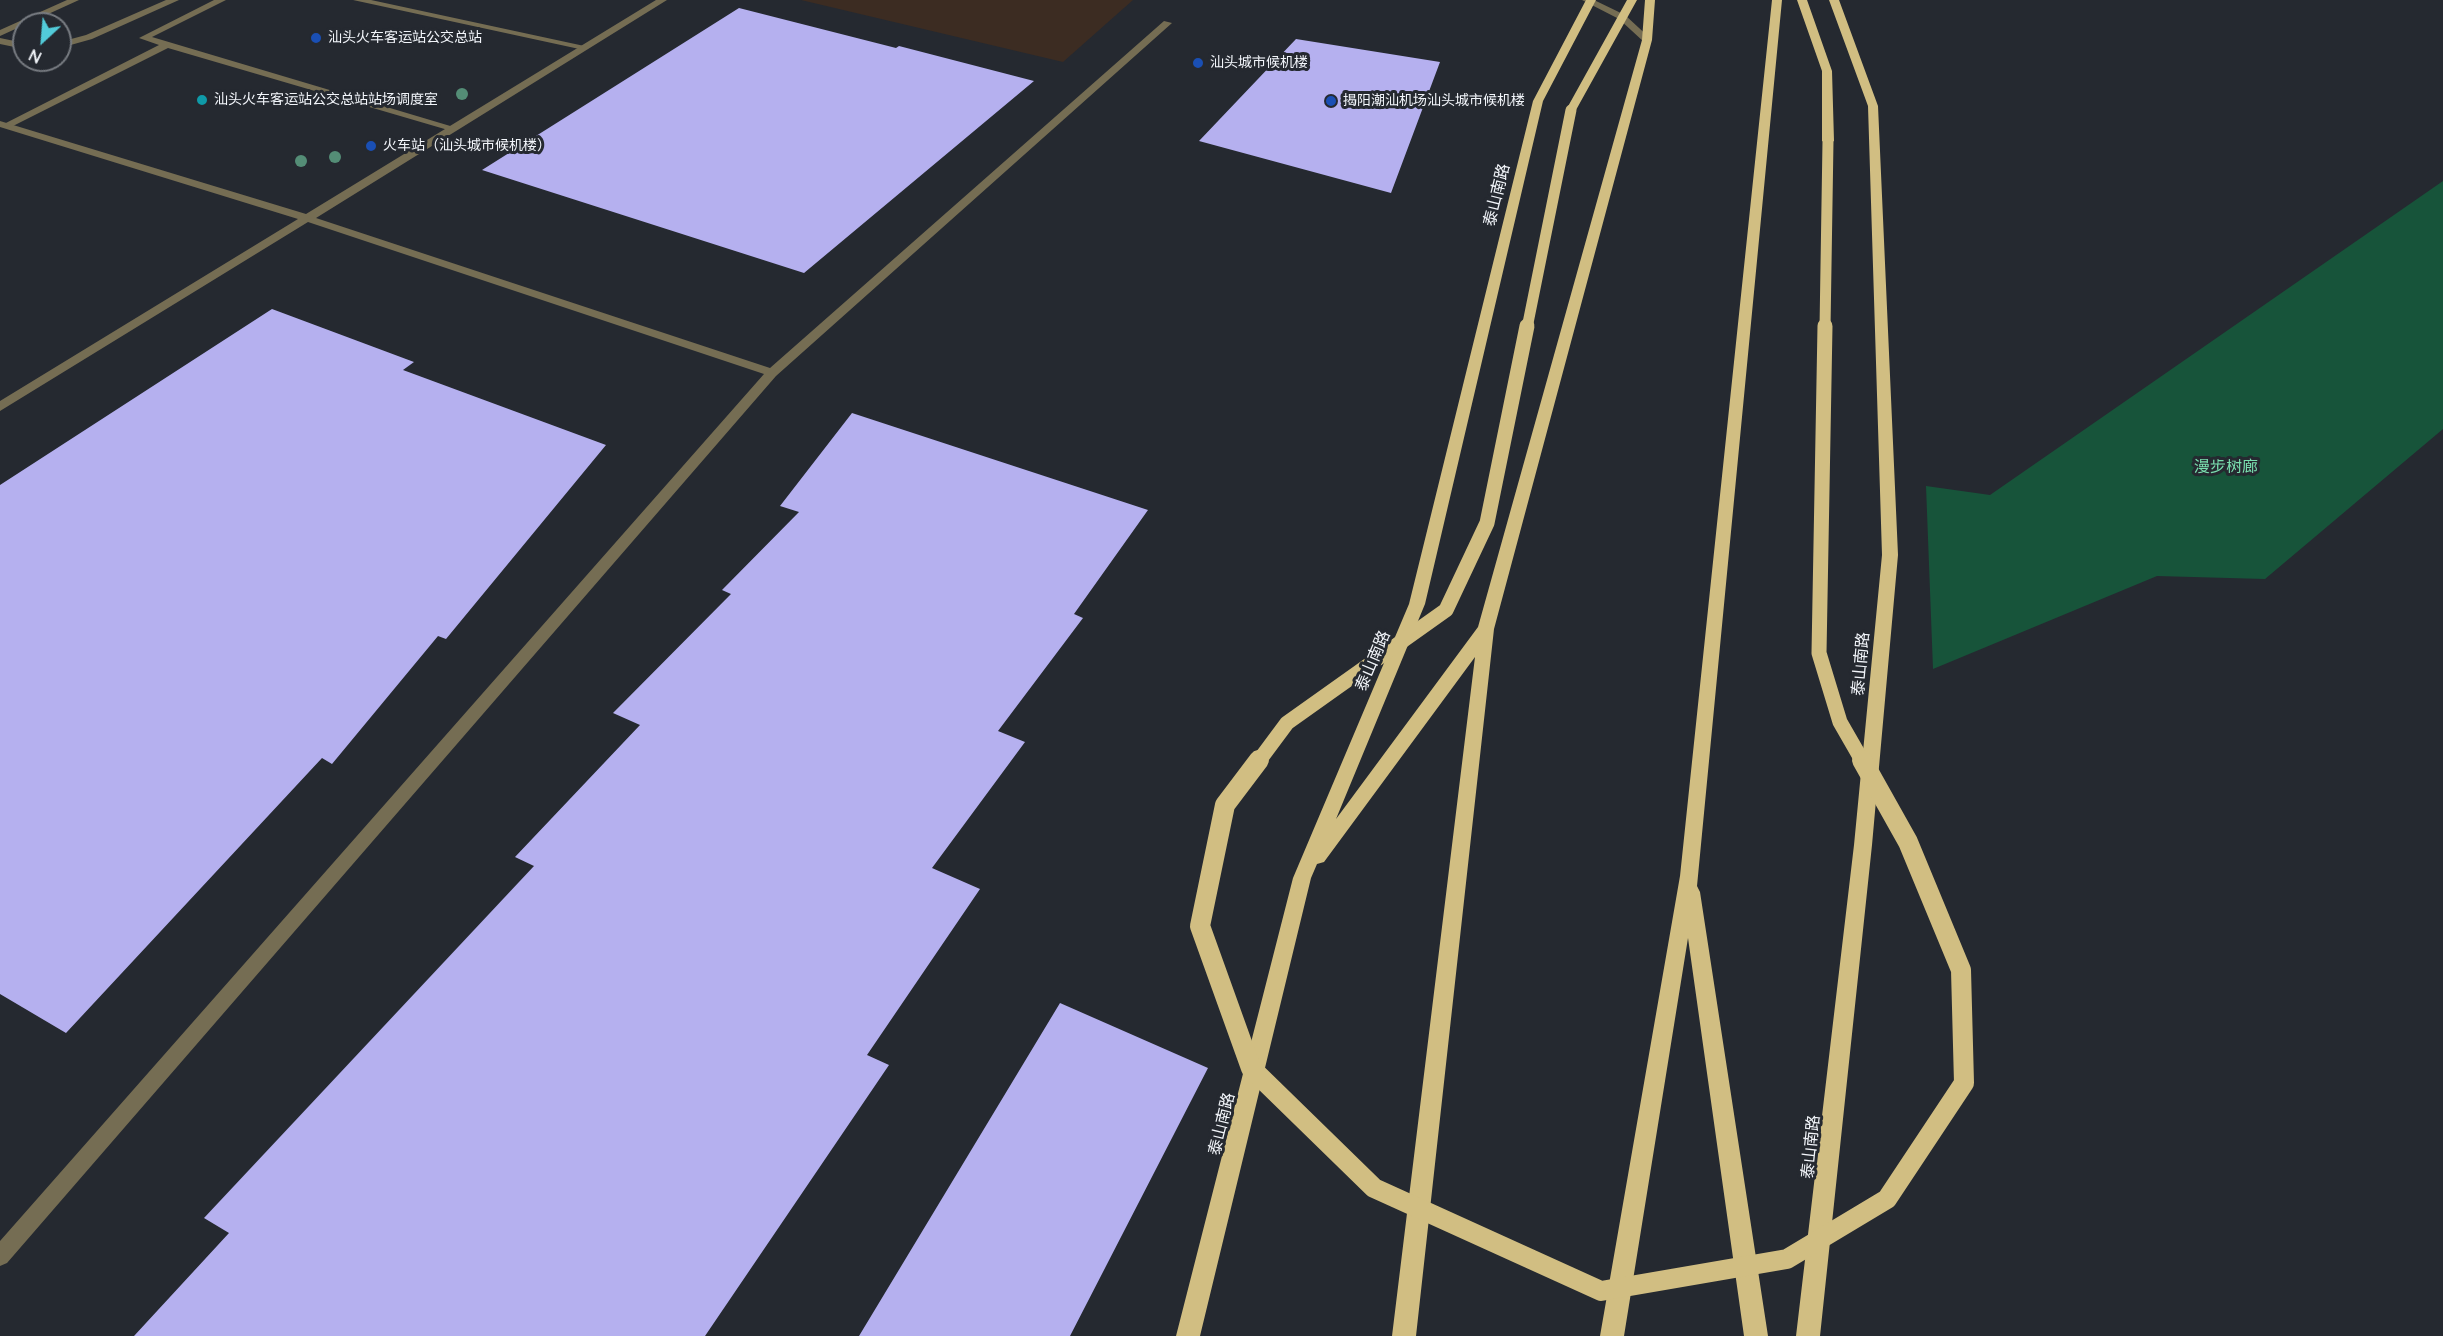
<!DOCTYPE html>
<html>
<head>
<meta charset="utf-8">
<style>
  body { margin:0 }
  #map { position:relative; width:2443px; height:1336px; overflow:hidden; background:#252930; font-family:Quicksand,sans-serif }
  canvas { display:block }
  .north { position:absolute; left:12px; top:12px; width:60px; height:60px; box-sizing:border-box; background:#252930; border:2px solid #777b81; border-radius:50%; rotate:206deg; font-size:16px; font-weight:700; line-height:24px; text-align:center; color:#f2f5fa }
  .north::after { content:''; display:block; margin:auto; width:21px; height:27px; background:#52cbd9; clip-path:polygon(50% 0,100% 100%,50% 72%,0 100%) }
</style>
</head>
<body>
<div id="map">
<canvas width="2443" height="1336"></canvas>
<div class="north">N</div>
</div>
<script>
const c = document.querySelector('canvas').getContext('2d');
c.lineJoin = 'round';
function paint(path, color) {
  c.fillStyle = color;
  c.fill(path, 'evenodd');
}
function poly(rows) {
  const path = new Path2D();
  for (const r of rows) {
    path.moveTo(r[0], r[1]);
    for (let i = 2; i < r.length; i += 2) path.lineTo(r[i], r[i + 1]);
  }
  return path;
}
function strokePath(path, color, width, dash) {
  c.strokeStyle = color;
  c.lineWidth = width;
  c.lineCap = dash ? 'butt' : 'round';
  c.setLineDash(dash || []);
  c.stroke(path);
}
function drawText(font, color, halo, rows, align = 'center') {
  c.font = font + ' Quicksand,"Noto Sans SC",sans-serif';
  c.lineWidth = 6;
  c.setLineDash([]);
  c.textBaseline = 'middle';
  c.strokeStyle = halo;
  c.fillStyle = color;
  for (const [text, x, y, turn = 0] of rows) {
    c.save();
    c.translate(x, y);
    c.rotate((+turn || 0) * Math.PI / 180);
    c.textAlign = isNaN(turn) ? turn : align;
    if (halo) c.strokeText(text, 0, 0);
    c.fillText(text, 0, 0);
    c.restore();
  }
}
paint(poly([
  [801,0,1133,0,1063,62]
]), '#3c2c22');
paint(poly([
  [2443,181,2443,429,2265,579,2157,576,1933,669,1926,486,1990,495]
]), '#17543a');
paint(poly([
  [739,8,896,48,899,46,1034,81,804,273,482,170],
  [1296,39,1440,62,1391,193,1199,141],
  [272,309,414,362,403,370,606,445,446,639,438,636,332,764,322,758,66,1033,0,994,0,485],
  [852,413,1148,510,1074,614,1083,618,998,731,1025,742,932,868,980,889,867,1055,889,1065,705,1336,134,1336,229,1233,204,1218,534,866,515,857,640,725,613,713,731,594,722,590,799,512,780,506],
  [1060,1003,1208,1068,1070,1336,859,1336]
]), '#b5b0ef');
paint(poly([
  [166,0,179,0,92,39,60,48,60,42,86,35,166,0],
  [214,0,226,0,152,37,457,128,448,130,168,48,9,128,0,126,159,45,139,38,214,0],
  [353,0,371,0,589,47,584,50,353,0],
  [0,38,24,43,24,49,0,44,0,38]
]), '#756d53');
paint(poly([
  [67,0,79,0,0,36,0,30,67,0],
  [656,0,667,0,316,218,770,368,1164,21,1172,23,776,376,7,1263,0,1266,0,1241,764,374,308,222,0,411,0,401,298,219,0,127,0,121,306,214,656,0],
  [1582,0,1594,0,1625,15,1652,40,1644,42,1619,19,1582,0]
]), '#756d53');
paint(poly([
  [1586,0,1596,0,1543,101,1425,604,1336,819,1478,627,1642,40,1645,0,1655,0,1652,40,1494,629,1416,1336,1392,1336,1475,657,1324,862,1317,864,1311,878,1200,1336,1176,1336,1293,878,1409,604,1533,101,1586,0],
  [1627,0,1637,0,1576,110,1571,113,1567,112,1566,110,1627,0],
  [1772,0,1782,0,1697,886,1700,892,1768,1336,1744,1336,1688,938,1624,1336,1600,1336,1680,876,1772,0],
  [1797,0,1807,0,1832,71,1834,141,1828,144,1822,141,1822,71,1797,0],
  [1829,0,1839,0,1878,106,1898,555,1872,845,1820,1336,1796,1336,1854,845,1882,555,1868,106,1829,0]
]), '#d1be82');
strokePath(poly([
  [1527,328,1571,110],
  [1825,328,1828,141]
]), '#d1be82', 11);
strokePath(poly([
  [1825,326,1819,653,1840,722,1863,762],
  [1258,762,1287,723,1446,610,1487,523,1527,326]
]), '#d1be82', 15);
strokePath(poly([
  [1259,760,1225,805,1200,926,1251,1068,1374,1188,1601,1291,1787,1259,1887,1199,1964,1083,1961,970,1908,842,1862,760]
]), '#d1be82', 20);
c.fillStyle = '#548d76';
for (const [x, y] of [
  [462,94],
  [335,157],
  [301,161]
]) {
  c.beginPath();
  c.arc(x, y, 6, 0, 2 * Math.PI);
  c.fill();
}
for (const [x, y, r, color] of [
  [316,38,6,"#1a4fb4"],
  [1198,63,6,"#1a4fb4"],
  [202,100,6,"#0f9aa8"],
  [1331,101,6,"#1a4fb4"],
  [371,146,6,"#1a4fb4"]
]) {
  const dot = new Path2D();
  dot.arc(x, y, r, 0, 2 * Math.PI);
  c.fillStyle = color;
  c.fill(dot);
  strokePath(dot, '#252930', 2);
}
drawText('14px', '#f2f5fa', '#252930', [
  ["汕头火车客运站公交总站",328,38],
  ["汕头城市候机楼",1210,63],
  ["汕头火车客运站公交总站站场调度室",214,100],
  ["揭阳潮汕机场汕头城市候机楼",1343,101],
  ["火车站（汕头城市候机楼）",383,146]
], 'left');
drawText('16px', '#f2f5fa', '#252930', [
  ["泰山南路",1497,195,-76],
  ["泰山南路",1373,661,-67],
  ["泰山南路",1861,664,-85],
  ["泰山南路",1222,1124,-76],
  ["泰山南路",1811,1147,-84]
]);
drawText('16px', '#7adfaf', '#252930', [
  ["漫步树廊",2226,467]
]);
</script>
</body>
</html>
